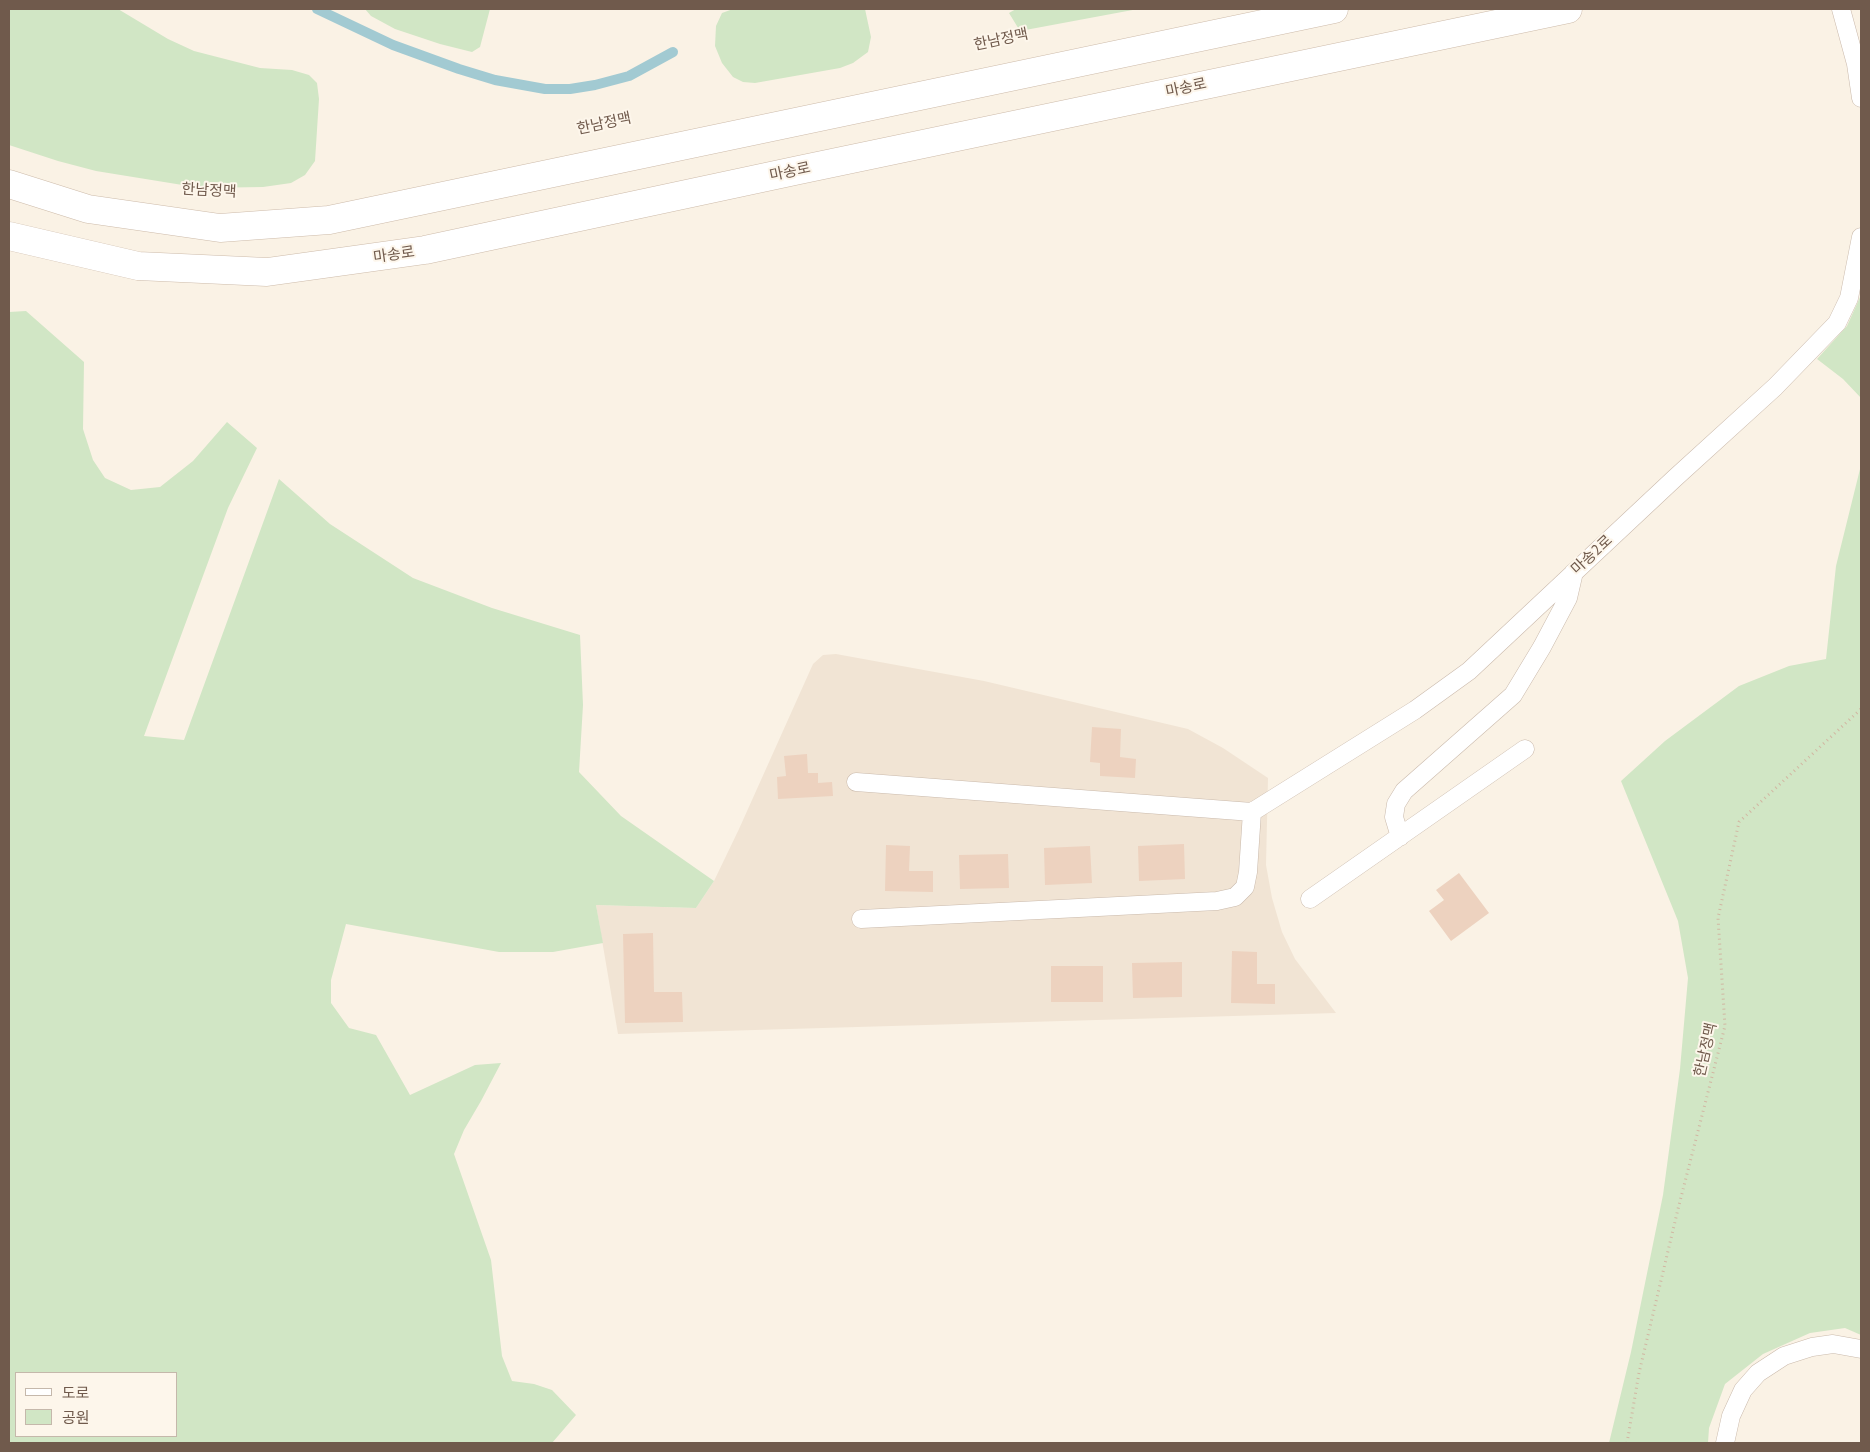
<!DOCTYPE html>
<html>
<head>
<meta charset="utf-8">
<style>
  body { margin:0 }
  #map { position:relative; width:1870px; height:1452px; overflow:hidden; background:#faf2e5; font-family:"PT Sans","Noto Sans KR",sans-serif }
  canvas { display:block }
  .frame { position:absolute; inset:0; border:10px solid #705a4c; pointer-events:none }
  .legend { position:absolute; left:15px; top:1372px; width:162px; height:65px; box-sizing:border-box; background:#fdf6eb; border:1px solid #c5b8ab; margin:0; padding:6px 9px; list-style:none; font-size:15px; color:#705a4c }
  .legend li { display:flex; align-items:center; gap:10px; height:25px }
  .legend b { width:25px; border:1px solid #c5b8ab }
</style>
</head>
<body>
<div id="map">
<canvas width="1870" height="1452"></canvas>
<div class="frame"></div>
<ul class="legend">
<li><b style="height:6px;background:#fff"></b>도로</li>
<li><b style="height:14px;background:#d1e6c5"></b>공원</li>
</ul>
</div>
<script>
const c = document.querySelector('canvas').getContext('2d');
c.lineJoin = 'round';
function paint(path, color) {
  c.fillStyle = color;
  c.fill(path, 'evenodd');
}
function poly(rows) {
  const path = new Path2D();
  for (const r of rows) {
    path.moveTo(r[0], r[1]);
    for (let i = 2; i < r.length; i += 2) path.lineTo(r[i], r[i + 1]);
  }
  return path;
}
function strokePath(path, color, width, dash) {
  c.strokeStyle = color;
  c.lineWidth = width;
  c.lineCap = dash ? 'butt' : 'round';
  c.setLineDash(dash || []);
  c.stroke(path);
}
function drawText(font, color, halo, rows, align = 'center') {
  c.font = font + ' "PT Sans","Noto Sans KR",sans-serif';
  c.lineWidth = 4;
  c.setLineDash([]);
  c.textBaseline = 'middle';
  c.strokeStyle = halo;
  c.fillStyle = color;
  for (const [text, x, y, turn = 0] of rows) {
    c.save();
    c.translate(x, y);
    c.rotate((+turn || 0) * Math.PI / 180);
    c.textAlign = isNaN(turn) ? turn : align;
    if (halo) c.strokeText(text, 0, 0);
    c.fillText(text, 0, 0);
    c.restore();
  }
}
paint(poly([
  [836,654,984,681,1188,729,1223,748,1268,778,1266,865,1272,898,1282,932,1295,959,1336,1013,618,1034,596,905,696,908,714,881,739,829,813,664,823,655]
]), '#f1e4d4');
paint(poly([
  [9,9,118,9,168,39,194,51,260,68,292,70,309,75,317,83,319,99,315,161,305,175,291,183,263,187,201,188,96,171,58,161,9,145],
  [365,9,490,9,480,47,472,52,440,44,395,29,371,16],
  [733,9,865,9,871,37,868,52,853,63,840,68,755,83,743,82,733,77,722,63,715,46,716,26,722,13],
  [1016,9,1138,9,1020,31,1009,13],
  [1861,295,1861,398,1843,379,1817,359,1847,326],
  [26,311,84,362,83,429,93,460,105,478,131,490,160,487,193,461,227,422,257,448,228,508,144,736,184,740,279,479,330,524,413,578,492,608,580,635,583,705,579,772,621,816,714,881,696,908,596,905,603,943,553,952,499,952,346,924,331,980,331,1003,349,1028,376,1035,410,1095,475,1065,501,1063,481,1101,464,1130,454,1154,491,1260,502,1356,512,1381,534,1384,552,1390,576,1415,552,1443,9,1443,9,312],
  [176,1373,176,1436,16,1436,16,1373],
  [1861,465,1861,1335,1845,1328,1810,1333,1763,1354,1725,1384,1709,1428,1708,1443,1609,1443,1631,1352,1663,1195,1680,1069,1688,978,1678,921,1621,781,1665,741,1739,686,1789,666,1826,659,1836,566]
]), '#d1e6c5');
strokePath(poly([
  [317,9,393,45,459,69,495,80,545,89,570,89,595,85,629,76,673,52]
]), '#a2cad2', 10);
paint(poly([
  [1092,727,1121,729,1120,757,1136,759,1135,778,1100,776,1100,763,1090,762],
  [807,754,808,773,818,773,818,783,832,782,833,796,778,799,777,777,786,776,784,756],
  [1184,844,1185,879,1139,881,1138,846],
  [886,845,910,846,909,871,933,871,933,892,885,891],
  [1090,846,1092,883,1045,885,1044,848],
  [1008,854,1009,888,960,889,959,855],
  [1459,873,1489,913,1451,941,1429,911,1444,900,1436,890],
  [653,933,654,992,682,992,683,1022,625,1023,623,934],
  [1232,951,1257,952,1257,984,1275,984,1275,1004,1231,1003],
  [1182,962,1182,997,1133,998,1132,963],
  [1051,966,1103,966,1103,1002,1051,1002]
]), '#edd2bf');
const lane = poly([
  [1841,9,1856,64,1861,98],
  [856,782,1252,812],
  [1252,812,1415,710,1469,671,1675,478,1775,387,1837,323,1849,298,1861,237],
  [1400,837,1394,817,1396,804,1404,791,1513,695,1542,647,1568,598,1574,572],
  [1310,899,1525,749],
  [861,919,1217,901,1235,897,1245,887,1248,872,1252,812],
  [1725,1443,1731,1416,1743,1390,1758,1373,1784,1356,1812,1347,1833,1344,1861,1349]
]);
const secondary = poly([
  [9,184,88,209,220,228,329,220,1334,9],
  [9,236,138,266,267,272,425,250,799,170,1568,9]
]);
strokePath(lane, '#cabaac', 19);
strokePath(secondary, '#cdbbaa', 29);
strokePath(poly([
  [1627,1443,1639,1373,1678,1209,1725,1026,1718,918,1739,822,1861,709]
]), '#d1b6a2', 3, [1, 4]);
strokePath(lane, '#fff', 18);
strokePath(secondary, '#fff', 28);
drawText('15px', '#705a4c', '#fdf6eb', [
  ["한남정맥",1001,40,-12],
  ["마송로",1186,88,-12],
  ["한남정맥",604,124,-12],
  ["마송로",790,172,-12],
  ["한남정맥",209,191,3],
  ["마송로",394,255,-8],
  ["마송2로",1592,555,-43],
  ["한남정맥",1706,1050,-77]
]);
</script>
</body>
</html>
